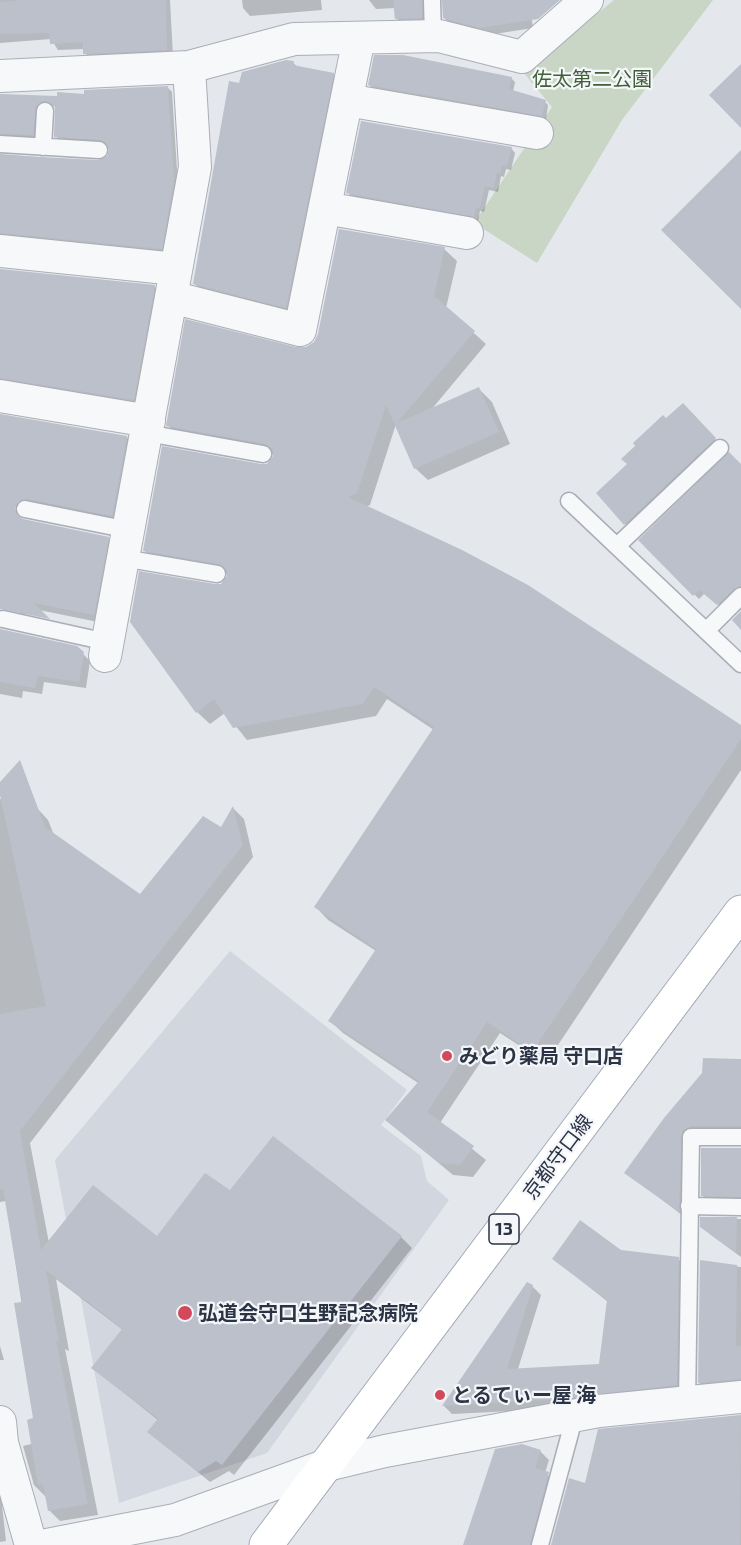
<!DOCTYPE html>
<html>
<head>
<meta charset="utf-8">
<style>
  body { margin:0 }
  canvas { display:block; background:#e4e7ec }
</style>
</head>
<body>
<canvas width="741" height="1545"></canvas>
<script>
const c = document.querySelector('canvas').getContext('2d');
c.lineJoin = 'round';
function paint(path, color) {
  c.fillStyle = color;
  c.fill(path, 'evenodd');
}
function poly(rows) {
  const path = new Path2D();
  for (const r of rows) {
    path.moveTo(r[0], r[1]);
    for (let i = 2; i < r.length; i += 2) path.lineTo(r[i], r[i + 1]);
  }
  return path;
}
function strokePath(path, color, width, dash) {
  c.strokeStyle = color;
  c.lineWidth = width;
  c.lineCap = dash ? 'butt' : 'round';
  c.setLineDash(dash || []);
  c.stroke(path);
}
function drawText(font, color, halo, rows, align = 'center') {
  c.font = font + ' "Exo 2","Noto Sans JP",sans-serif';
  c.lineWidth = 4.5;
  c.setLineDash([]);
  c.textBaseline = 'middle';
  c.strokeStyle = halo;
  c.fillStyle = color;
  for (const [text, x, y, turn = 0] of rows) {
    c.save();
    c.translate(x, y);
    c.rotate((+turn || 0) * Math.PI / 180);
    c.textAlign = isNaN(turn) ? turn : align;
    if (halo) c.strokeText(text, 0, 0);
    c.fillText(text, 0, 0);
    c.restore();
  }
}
paint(poly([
  [230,951,407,1090,381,1125,421,1156,427,1181,449,1200,267,1453,119,1503,55,1160]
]), '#d2d6de');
paint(poly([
  [614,0,713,0,622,120,537,263,474,223,552,107,524,73]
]), '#c9d6c5');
paint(poly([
  [0,0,170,0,173,56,92,60,85,53,85,49,58,50,51,39,0,43],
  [242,0,321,0,322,10,250,16,243,8],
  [369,0,435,0,429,25,404,26,396,18,396,8,376,9],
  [443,0,529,0,533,28,488,35,452,26,444,18],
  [293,63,298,67,333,74,337,79,290,312,199,288,194,283,241,85],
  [511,78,515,82,513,92,545,102,548,105,546,119,373,88,369,85],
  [168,88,172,92,178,185,166,253,0,238,0,154,99,162,109,157,111,150,108,145,60,141,56,136,56,106,45,105,37,139,0,139,0,100,86,96],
  [511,148,515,153,511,170,506,169,504,177,501,176,498,192,489,190,484,212,480,211,478,221,352,197,348,193],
  [444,249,457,261,446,308,486,344,431,410,479,389,492,402,510,444,428,480,415,468,396,424,370,505,366,507,741,727,741,770,546,1063,500,1033,440,1123,486,1160,473,1177,453,1175,387,1120,418,1083,343,1033,330,1021,376,951,328,920,316,907,434,730,387,699,376,716,247,740,225,713,210,724,197,712,222,585,230,575,157,563,144,550,261,466,272,462,275,455,180,438,168,425,295,349,305,349],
  [0,271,154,286,159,291,138,404,0,382],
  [683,405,719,443,628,527,598,493,629,464],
  [127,437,131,441,117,520,28,503,23,499],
  [741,466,741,591,722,608,705,593,699,599,640,540],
  [0,508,14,512,23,521,108,538,117,547,103,623,39,610,26,612,25,615,49,620,55,626,26,619,17,610,0,576],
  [77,648,90,661,86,688,44,682,42,694,23,691,22,698,0,694,0,663],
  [0,799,37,808,48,820,54,835,141,896,221,829,233,808,244,819,253,857,30,1143,49,1243,157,1238,230,1193,401,1237,412,1248,234,1475,229,1471,210,1482,149,1432,158,1420,93,1368,123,1330,56,1279,69,1351,65,1349,98,1515,60,1521,49,1510,46,1497,34,1485,23,1446,47,1440,36,1398,6,1201,0,1202],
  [741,1061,741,1134,700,1134,687,1219,626,1172],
  [741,1148,741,1204,711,1204,702,1195,703,1149],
  [702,1218,741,1219,741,1257,711,1235,702,1226],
  [621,1251,678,1259,687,1267,685,1394,573,1408,452,1414,444,1406,532,1286,541,1295,518,1369,600,1365,608,1302,554,1259],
  [701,1262,741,1267,741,1388,708,1391,699,1383],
  [0,1346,4,1360,0,1360],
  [741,1417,741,1545,552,1545,586,1484,599,1431],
  [540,1451,549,1460,545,1473,557,1482,540,1545,491,1545],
  [0,1488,6,1541,0,1542]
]), '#0003');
paint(poly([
  [21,0,166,0,167,50,83,54,83,42,50,44,49,33,0,34,0,2],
  [393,0,422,0,422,18,395,19],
  [442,0,560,0,538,19,479,28,443,18],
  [374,55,403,55,512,77,509,89,546,100,542,116,368,85],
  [286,60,294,61,293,65,334,73,286,308,193,284,229,81,239,83,242,72],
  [741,64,741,128,709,95],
  [168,86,174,179,162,249,0,233,0,155,98,160,107,156,109,150,105,142,100,140,54,137,55,107,46,101,36,106,33,135,0,134,0,94,57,96,57,92,84,94,84,90],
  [361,121,512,147,507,166,502,165,500,174,497,172,494,188,485,186,480,208,476,208,474,217,346,193],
  [741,150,741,309,661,230],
  [339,229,445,247,434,296,475,331,397,423,479,387,499,432,414,469,386,405,357,493,348,497,462,550,528,585,741,725,741,739,532,1052,487,1022,427,1112,474,1146,460,1165,439,1163,385,1120,419,1081,328,1021,376,949,314,907,434,727,374,687,363,704,233,728,214,699,196,713,130,622,139,571,215,584,221,584,227,576,227,570,219,564,143,551,162,446,261,464,267,464,273,456,273,450,265,444,166,426,185,319,296,347,306,347,314,342,318,334],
  [0,269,155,285,134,400,0,378],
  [683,403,716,438,624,525,596,493,627,464,621,459,635,446,633,443,663,415,666,418],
  [0,414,127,436,112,516,27,499,18,502,15,508,18,516,23,519,109,537,94,615,34,603,50,619,0,609],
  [729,452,741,464,741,586,734,589,717,605,699,590,693,596,638,540],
  [741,611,741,630,732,620],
  [0,629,77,646,84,652,79,682,38,676,35,688,0,682],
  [20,760,45,827,140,894,203,816,221,827,233,806,243,845,20,1131,41,1250,93,1185,157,1236,205,1173,230,1190,273,1136,402,1236,222,1465,216,1461,198,1472,147,1432,158,1419,91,1368,122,1329,46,1270,59,1343,56,1340,88,1504,48,1511,43,1484,38,1485,27,1420,33,1418,14,1303,22,1302,3,1189,0,1190,0,1014,46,1006,0,795,0,782],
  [703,1058,741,1059,741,1126,691,1126,682,1131,679,1212,624,1173,664,1118,702,1073],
  [701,1148,741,1148,741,1197,701,1196],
  [700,1217,737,1217,736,1253,700,1227],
  [580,1220,621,1250,679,1257,677,1385,563,1399,442,1406,527,1282,533,1285,507,1369,599,1364,607,1300,552,1259],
  [700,1260,737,1265,736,1346,741,1346,741,1379,698,1383],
  [741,1415,740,1545,551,1545,569,1478,585,1483,598,1429],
  [522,1444,541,1450,535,1468,549,1472,530,1545,463,1545,495,1449]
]), '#bbc0ca');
const lane = poly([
  [432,0,433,36],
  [0,144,99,150],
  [43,147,45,111],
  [147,433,263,454],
  [569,501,741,664],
  [25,509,129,530],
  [617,546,720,448],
  [123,558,217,574],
  [3,619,107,642],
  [706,631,741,596],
  [689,1206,741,1207],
  [687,1402,691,1137,741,1137],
  [540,1545,575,1415]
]);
const street = poly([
  [0,76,189,67,294,39,439,36,522,57,587,0],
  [347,100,537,133],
  [325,208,467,233],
  [0,251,176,269],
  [171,297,300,330,359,38],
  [0,396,149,421],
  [105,656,195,167,189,67],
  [0,1422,2,1443,31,1545],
  [47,1545,175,1520,327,1465,385,1451,599,1411,741,1397]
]);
const primary = poly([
  [266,1545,741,912]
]);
strokePath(lane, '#a9aeb7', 19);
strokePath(street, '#a9aeb7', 34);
strokePath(primary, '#a3abb8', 35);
strokePath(lane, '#f7f8fa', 16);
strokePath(street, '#f7f8fa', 32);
strokePath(primary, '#fff', 33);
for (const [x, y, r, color] of [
  [447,1056,6,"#d1495b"],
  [185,1313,8,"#d1495b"],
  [440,1395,6,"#d1495b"]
]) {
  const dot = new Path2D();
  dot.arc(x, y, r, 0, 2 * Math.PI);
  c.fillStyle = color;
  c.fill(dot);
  strokePath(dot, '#f4f6f9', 2);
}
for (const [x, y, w] of [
  [504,1229,30]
]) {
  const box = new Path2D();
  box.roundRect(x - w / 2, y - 15, w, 30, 4.5);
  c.fillStyle = '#f4f6f9';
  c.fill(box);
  strokePath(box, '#2b3445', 1.5);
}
drawText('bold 18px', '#2b3445', null, [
  ["13",504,1229]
]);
drawText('20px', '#3f6138', '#f4f6f9', [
  ["佐太第二公園",592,79]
]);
drawText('bold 20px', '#2b3445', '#f4f6f9', [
  ["みどり薬局 守口店",459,1056],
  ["弘道会守口生野記念病院",198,1313],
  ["とるてぃー屋 海",452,1395]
], 'left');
drawText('20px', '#2b3445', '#f4f6f9', [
  ["京都守口線",558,1157,-53]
]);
</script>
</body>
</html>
